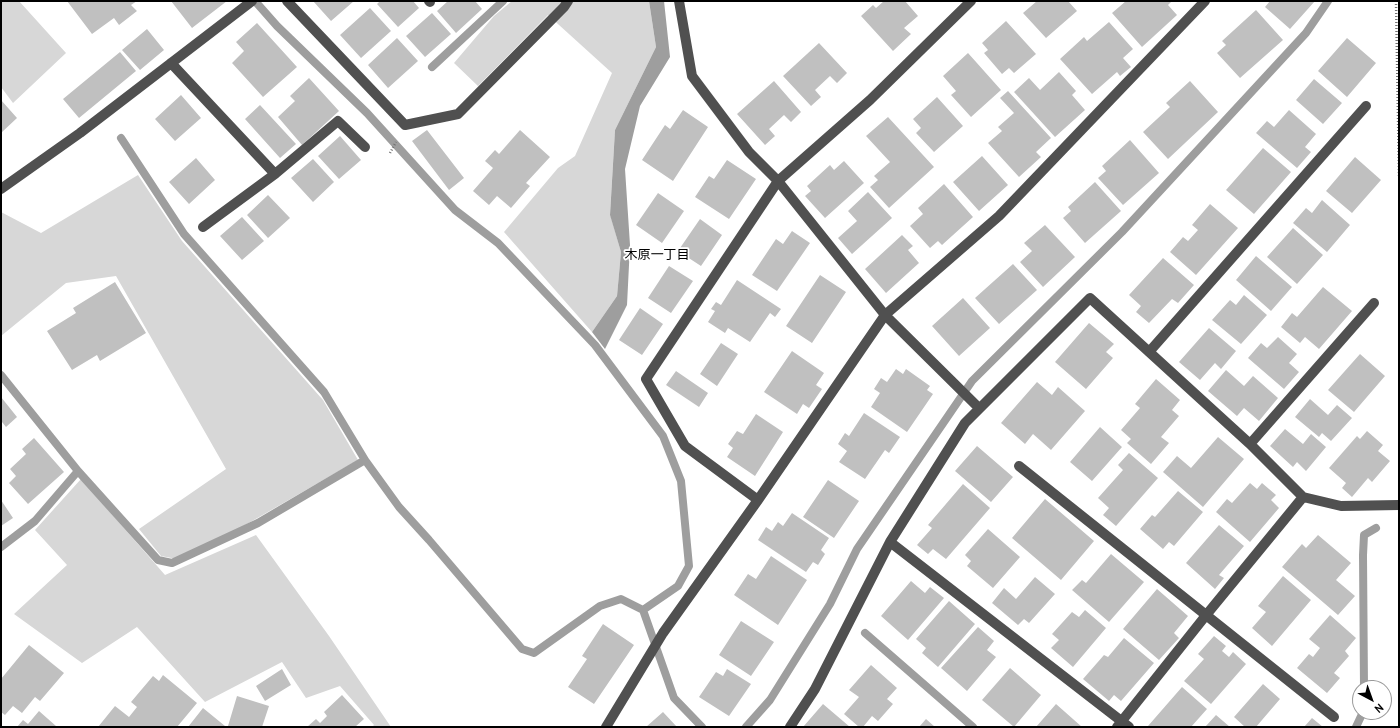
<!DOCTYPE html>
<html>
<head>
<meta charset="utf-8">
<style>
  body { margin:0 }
  #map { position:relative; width:1400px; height:728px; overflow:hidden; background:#fff; font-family:"PT Sans",sans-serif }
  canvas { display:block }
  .frame { position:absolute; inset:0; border:2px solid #000; pointer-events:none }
  .north { position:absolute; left:1352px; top:680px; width:40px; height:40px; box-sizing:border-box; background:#fff; border:1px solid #999; border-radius:50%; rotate:139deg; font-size:11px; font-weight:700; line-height:16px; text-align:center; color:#000 }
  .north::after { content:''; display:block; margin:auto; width:14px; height:18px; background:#000; clip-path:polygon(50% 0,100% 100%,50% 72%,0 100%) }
</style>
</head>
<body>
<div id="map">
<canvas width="1400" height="728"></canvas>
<div class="frame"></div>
<div class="north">N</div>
</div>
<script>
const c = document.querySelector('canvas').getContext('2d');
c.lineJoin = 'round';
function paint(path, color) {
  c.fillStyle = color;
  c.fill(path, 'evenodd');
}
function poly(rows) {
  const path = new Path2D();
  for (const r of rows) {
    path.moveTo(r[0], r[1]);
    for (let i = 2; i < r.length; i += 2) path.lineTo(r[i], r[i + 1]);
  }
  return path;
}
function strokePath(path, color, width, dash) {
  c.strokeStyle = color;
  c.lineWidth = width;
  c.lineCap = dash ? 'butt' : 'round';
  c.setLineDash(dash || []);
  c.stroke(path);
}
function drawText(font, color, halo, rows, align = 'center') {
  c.font = font + ' "PT Sans","Noto Sans JP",sans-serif';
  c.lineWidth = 3.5;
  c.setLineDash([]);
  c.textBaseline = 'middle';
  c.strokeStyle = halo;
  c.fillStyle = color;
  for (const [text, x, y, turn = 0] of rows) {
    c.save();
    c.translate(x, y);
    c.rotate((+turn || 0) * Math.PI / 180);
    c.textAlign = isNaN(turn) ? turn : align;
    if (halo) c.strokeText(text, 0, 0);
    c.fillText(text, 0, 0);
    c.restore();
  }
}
paint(poly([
  [2,1,19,1,66,53,13,103,1,87,1,2],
  [512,1,649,1,656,47,615,130,610,214,621,252,617,296,592,332,504,232,558,168,575,156,612,73,548,15,478,86,454,63,494,16],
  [138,175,182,241,323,400,358,460,247,524,177,559,161,556,139,529,226,469,116,276,66,283,1,336,1,212,41,233],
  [81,479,165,575,256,535,329,636,391,727,372,727,374,725,340,686,306,698,282,662,205,702,137,627,82,663,14,614,67,565,35,530]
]), '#d7d7d7');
paint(poly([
  [649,1,664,1,670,57,640,106,625,169,630,245,627,305,605,349,592,332,617,296,621,252,610,215,615,130,656,47]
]), '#9e9e9e');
strokePath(poly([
  [255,1,277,26,367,113,455,210,498,243,595,345,663,436,681,481,689,566,678,586,643,610,674,698,702,727],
  [432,67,503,1],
  [121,138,184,234,324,392,365,460],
  [1,375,78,471,35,521,1,547],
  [78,471,158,560,172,563,258,523,365,460,399,507,429,540,522,649,534,653,600,606,621,599,643,610],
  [865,633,973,727],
  [1364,688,1363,555,1364,535,1376,528],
  [746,727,770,700,830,604,857,549,972,381,1122,232,1306,33,1328,1],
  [1356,727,1363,712]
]), '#9e9e9e', 8);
paint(poly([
  [67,1,137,1,131,5,137,11,119,25,114,18,92,34],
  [171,1,227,1,192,28],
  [313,1,354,1,331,21],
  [380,1,413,1,419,8,398,27,377,4],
  [448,1,475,1,482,9,456,33,437,11],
  [884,1,905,1,918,16,904,28,911,34,893,51,861,16,873,5,876,8],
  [1037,1,1068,1,1077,11,1046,38,1023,13],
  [1126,1,1172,1,1168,5,1177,15,1142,47,1112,13],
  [1270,1,1315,1,1290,29,1265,7],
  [370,8,391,31,361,58,340,35],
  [1256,10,1283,40,1240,78,1217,53,1226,45,1222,41],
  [432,13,451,34,425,57,406,36],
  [1006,21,1036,54,1014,73,1009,68,1002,74,984,53,988,50,982,43],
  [1109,22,1133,49,1123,58,1131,67,1120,76,1117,72,1092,94,1060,59,1084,37,1087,41],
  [257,23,297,67,263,97,232,63,244,51,236,42],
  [147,29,164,50,140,70,122,50],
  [397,38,418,61,388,88,368,65],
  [1347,38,1376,63,1347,97,1318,71],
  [819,43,847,73,837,83,830,76,815,90,821,97,811,106,783,76],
  [120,52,136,71,79,118,63,99],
  [968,53,1001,90,971,117,951,95,956,91,943,76],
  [1059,72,1076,91,1072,95,1085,110,1055,137,1014,92,1029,78,1040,90],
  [309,78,339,111,302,145,278,117,295,101,290,96],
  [1314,79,1342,103,1323,124,1296,100],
  [774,81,801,112,791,122,784,115,769,129,775,136,765,145,737,114],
  [1190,81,1218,112,1168,159,1143,132,1170,107,1166,103],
  [1008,91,1051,138,1036,152,1041,157,1019,177,988,143,1002,131,998,127,1014,113,1000,98],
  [181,95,201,118,175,141,155,119],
  [937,97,963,126,934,152,916,133,921,128,913,119],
  [1,100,17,118,1,133],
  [260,105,296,144,280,158,245,119],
  [683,110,708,127,673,181,642,160,665,125,670,129],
  [1289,110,1316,134,1305,147,1311,152,1297,168,1256,133,1267,121,1274,127],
  [888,117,934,167,889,208,870,187,878,180,874,176,890,162,866,136],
  [427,130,464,178,449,190,412,141],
  [520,130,550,157,526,183,530,186,511,208,497,196,489,205,473,191,493,168,485,161,495,150,499,154],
  [340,136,361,160,339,179,318,156],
  [1130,140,1159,173,1123,205,1098,178,1106,171,1102,166],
  [1263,148,1291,172,1254,214,1226,190],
  [982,156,1008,185,979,211,953,182],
  [1355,157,1381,180,1352,213,1326,191],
  [196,158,215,180,189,204,169,182],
  [313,159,334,182,313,202,291,178],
  [727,160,756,179,729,219,695,197,709,176,714,179],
  [844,161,864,183,825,218,805,196,811,191,807,186,830,165,834,170],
  [1095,182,1121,211,1085,243,1063,218,1071,211,1068,207],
  [944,184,973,217,942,245,938,241,930,248,910,226,923,214,918,208],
  [868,192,892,218,852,254,838,238,857,221,848,211],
  [658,193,684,211,662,243,636,225],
  [268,195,290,218,268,238,247,215],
  [1322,200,1350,225,1327,252,1293,223,1306,208,1312,213],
  [1210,204,1238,228,1196,275,1170,252,1183,237,1188,241,1198,230,1192,225],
  [242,217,264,241,242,260,220,236],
  [700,219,722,235,701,266,678,251],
  [1045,225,1075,257,1043,287,1020,262,1032,251,1024,243],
  [1293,228,1323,255,1297,284,1267,257],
  [792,231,810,243,777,291,752,275,776,239,783,244],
  [902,235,913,246,908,250,919,263,886,293,865,269],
  [1256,256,1292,287,1271,311,1236,280],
  [1163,258,1194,285,1178,303,1172,299,1149,323,1136,312,1141,306,1129,295],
  [1013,264,1037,290,999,324,975,298],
  [669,266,693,281,671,313,648,298],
  [820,275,846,292,812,343,786,326],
  [737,280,781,309,775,317,770,313,750,342,728,328,725,333,708,322,715,311,711,309,716,302,721,305],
  [115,282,146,333,100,361,97,355,72,370,47,331,76,313,73,308],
  [1323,287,1352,311,1319,349,1305,337,1300,343,1281,327,1292,313,1297,317],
  [1244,295,1267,315,1241,344,1212,320,1230,300,1236,305],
  [963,298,990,328,959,356,932,326],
  [640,308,663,324,642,355,619,340],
  [1089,323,1114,344,1106,352,1113,358,1086,389,1055,362],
  [1209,328,1236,351,1221,369,1215,363,1200,380,1179,362],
  [1278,337,1297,354,1289,363,1299,372,1284,389,1248,358,1261,343,1267,348],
  [721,343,738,354,717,386,700,374],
  [792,351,824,373,816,385,822,389,809,408,803,404,797,414,764,392],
  [1360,354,1385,376,1354,412,1328,390],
  [896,369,903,374,906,369,930,386,927,390,933,394,907,432,871,407,880,393,874,389,881,378,887,382],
  [1226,370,1244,386,1253,376,1278,398,1259,421,1244,408,1237,416,1208,391],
  [676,371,708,393,699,407,666,385],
  [1156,379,1180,400,1172,410,1179,416,1161,437,1169,443,1151,464,1127,443,1131,439,1121,430,1140,408,1135,404],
  [1037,382,1052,395,1058,387,1085,411,1051,450,1033,434,1025,444,1001,423],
  [1,397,17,417,6,427,2,422,1,423],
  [1310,399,1328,415,1337,405,1352,418,1331,441,1322,433,1319,437,1295,417],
  [864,413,900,437,889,453,885,450,865,479,839,462,847,451,838,444,845,433,849,436],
  [756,414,783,432,755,476,727,457,733,448,728,444,737,431,743,434],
  [1100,427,1122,447,1092,481,1070,462],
  [1285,429,1303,444,1311,434,1326,447,1306,471,1297,462,1293,467,1270,446],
  [1367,431,1383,445,1378,451,1390,461,1372,482,1368,478,1352,497,1342,488,1346,483,1329,468,1357,436,1360,439],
  [1218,437,1244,459,1203,507,1163,472,1177,456,1191,468],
  [34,438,64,472,28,504,9,483,16,476,10,469,26,454,22,449],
  [977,446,1013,477,991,502,955,471],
  [1129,453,1158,478,1116,526,1103,515,1109,508,1098,498,1123,470,1118,465],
  [828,480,859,501,834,538,803,517],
  [1250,483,1257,489,1262,483,1276,495,1271,500,1279,508,1250,542,1216,512,1227,499,1232,503],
  [963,484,990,508,946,559,933,549,928,554,917,545,932,528,928,525],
  [1178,491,1203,512,1174,546,1169,542,1163,549,1140,529,1152,515,1155,517],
  [1045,499,1094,541,1061,580,1012,538],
  [1,500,13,518,1,526],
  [792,513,829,538,821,550,825,554,818,565,813,562,806,572,758,540,766,527,772,531,778,522,783,526],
  [1219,525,1244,546,1219,575,1224,578,1215,589,1186,563],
  [988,529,1020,557,993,588,967,566,971,561,965,555],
  [1318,535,1351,563,1336,580,1355,596,1338,615,1282,567,1302,544,1306,548],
  [1111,554,1144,582,1109,622,1072,590,1082,580,1086,583],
  [771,556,807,580,778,625,734,595,748,574,756,579],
  [1283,576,1311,600,1272,646,1252,628,1266,612,1258,606],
  [1035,577,1055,594,1029,623,1024,619,1018,625,992,603,1004,588,1016,599],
  [911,581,925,593,930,587,944,598,908,640,881,616],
  [1157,589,1188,616,1174,633,1179,638,1159,660,1123,629],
  [949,601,975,624,938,667,922,653,926,648,916,639],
  [1085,610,1106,628,1073,667,1051,648,1059,640,1052,634,1072,612,1079,617],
  [1330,615,1356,638,1345,651,1349,656,1334,673,1340,678,1327,693,1297,668,1309,654,1313,657,1320,648,1309,639],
  [741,621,774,642,751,676,719,655],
  [603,624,634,645,594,704,568,687,587,659,582,656],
  [978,627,994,641,987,650,996,657,967,691,941,668],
  [1214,636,1226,646,1222,651,1229,657,1233,652,1246,664,1211,704,1184,681,1204,659,1198,654],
  [1124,638,1154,663,1121,701,1114,695,1109,701,1083,679,1104,655,1108,657],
  [29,645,64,673,40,701,35,697,22,713,13,706,5,715,1,712,1,679],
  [871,665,897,688,887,699,893,704,878,721,872,716,863,727,859,727,844,714,859,697,849,690],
  [1010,668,1041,695,1014,727,982,700],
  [282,669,291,685,265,701,256,686],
  [727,669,751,684,729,716,699,697,716,672,723,676],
  [163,675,197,703,177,727,98,727,115,706,129,717,137,707,131,702,153,676,159,681],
  [1263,684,1280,699,1256,727,1245,727,1234,717],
  [1182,687,1207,709,1191,727,1150,727,1148,726],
  [342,695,364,719,355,727,307,727,316,719,320,723,327,716,324,712],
  [237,696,269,706,262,727,233,727,228,726],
  [823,704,850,727,803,727],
  [1056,704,1082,727,1036,727],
  [203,708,225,726,225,727,188,727],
  [39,711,56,726,55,727,17,727,23,720,28,724],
  [663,712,677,727,646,727],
  [1216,715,1230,727,1205,727],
  [1312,718,1323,727,1304,727],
  [926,719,935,727,919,727]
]), '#c0c0c0');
strokePath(poly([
  [1396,1,1399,177],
  [390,153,396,142]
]), '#727272', 2.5, [1, 2]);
strokePath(poly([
  [287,1,405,125,458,114,564,7,568,1],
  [429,1,430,2],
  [679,1,692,76,749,152,778,181,885,315,979,408],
  [171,63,275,174],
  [1,189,80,133,252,1],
  [203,227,275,174,338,121,365,147],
  [1149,352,1366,106],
  [1250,444,1374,303],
  [1019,466,1334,717],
  [758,500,685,446,646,379,778,181,870,100,971,1],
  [890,542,1129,727],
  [606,727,663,633,758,500,885,315,999,216,1205,1],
  [790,727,815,689,890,542,965,423,1090,298,1250,444,1303,497],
  [1117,727,1207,614,1303,497,1341,506,1399,505]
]), '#505050', 10);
drawText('13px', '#000', '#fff', [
  ["木原一丁目",657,255]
]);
</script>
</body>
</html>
